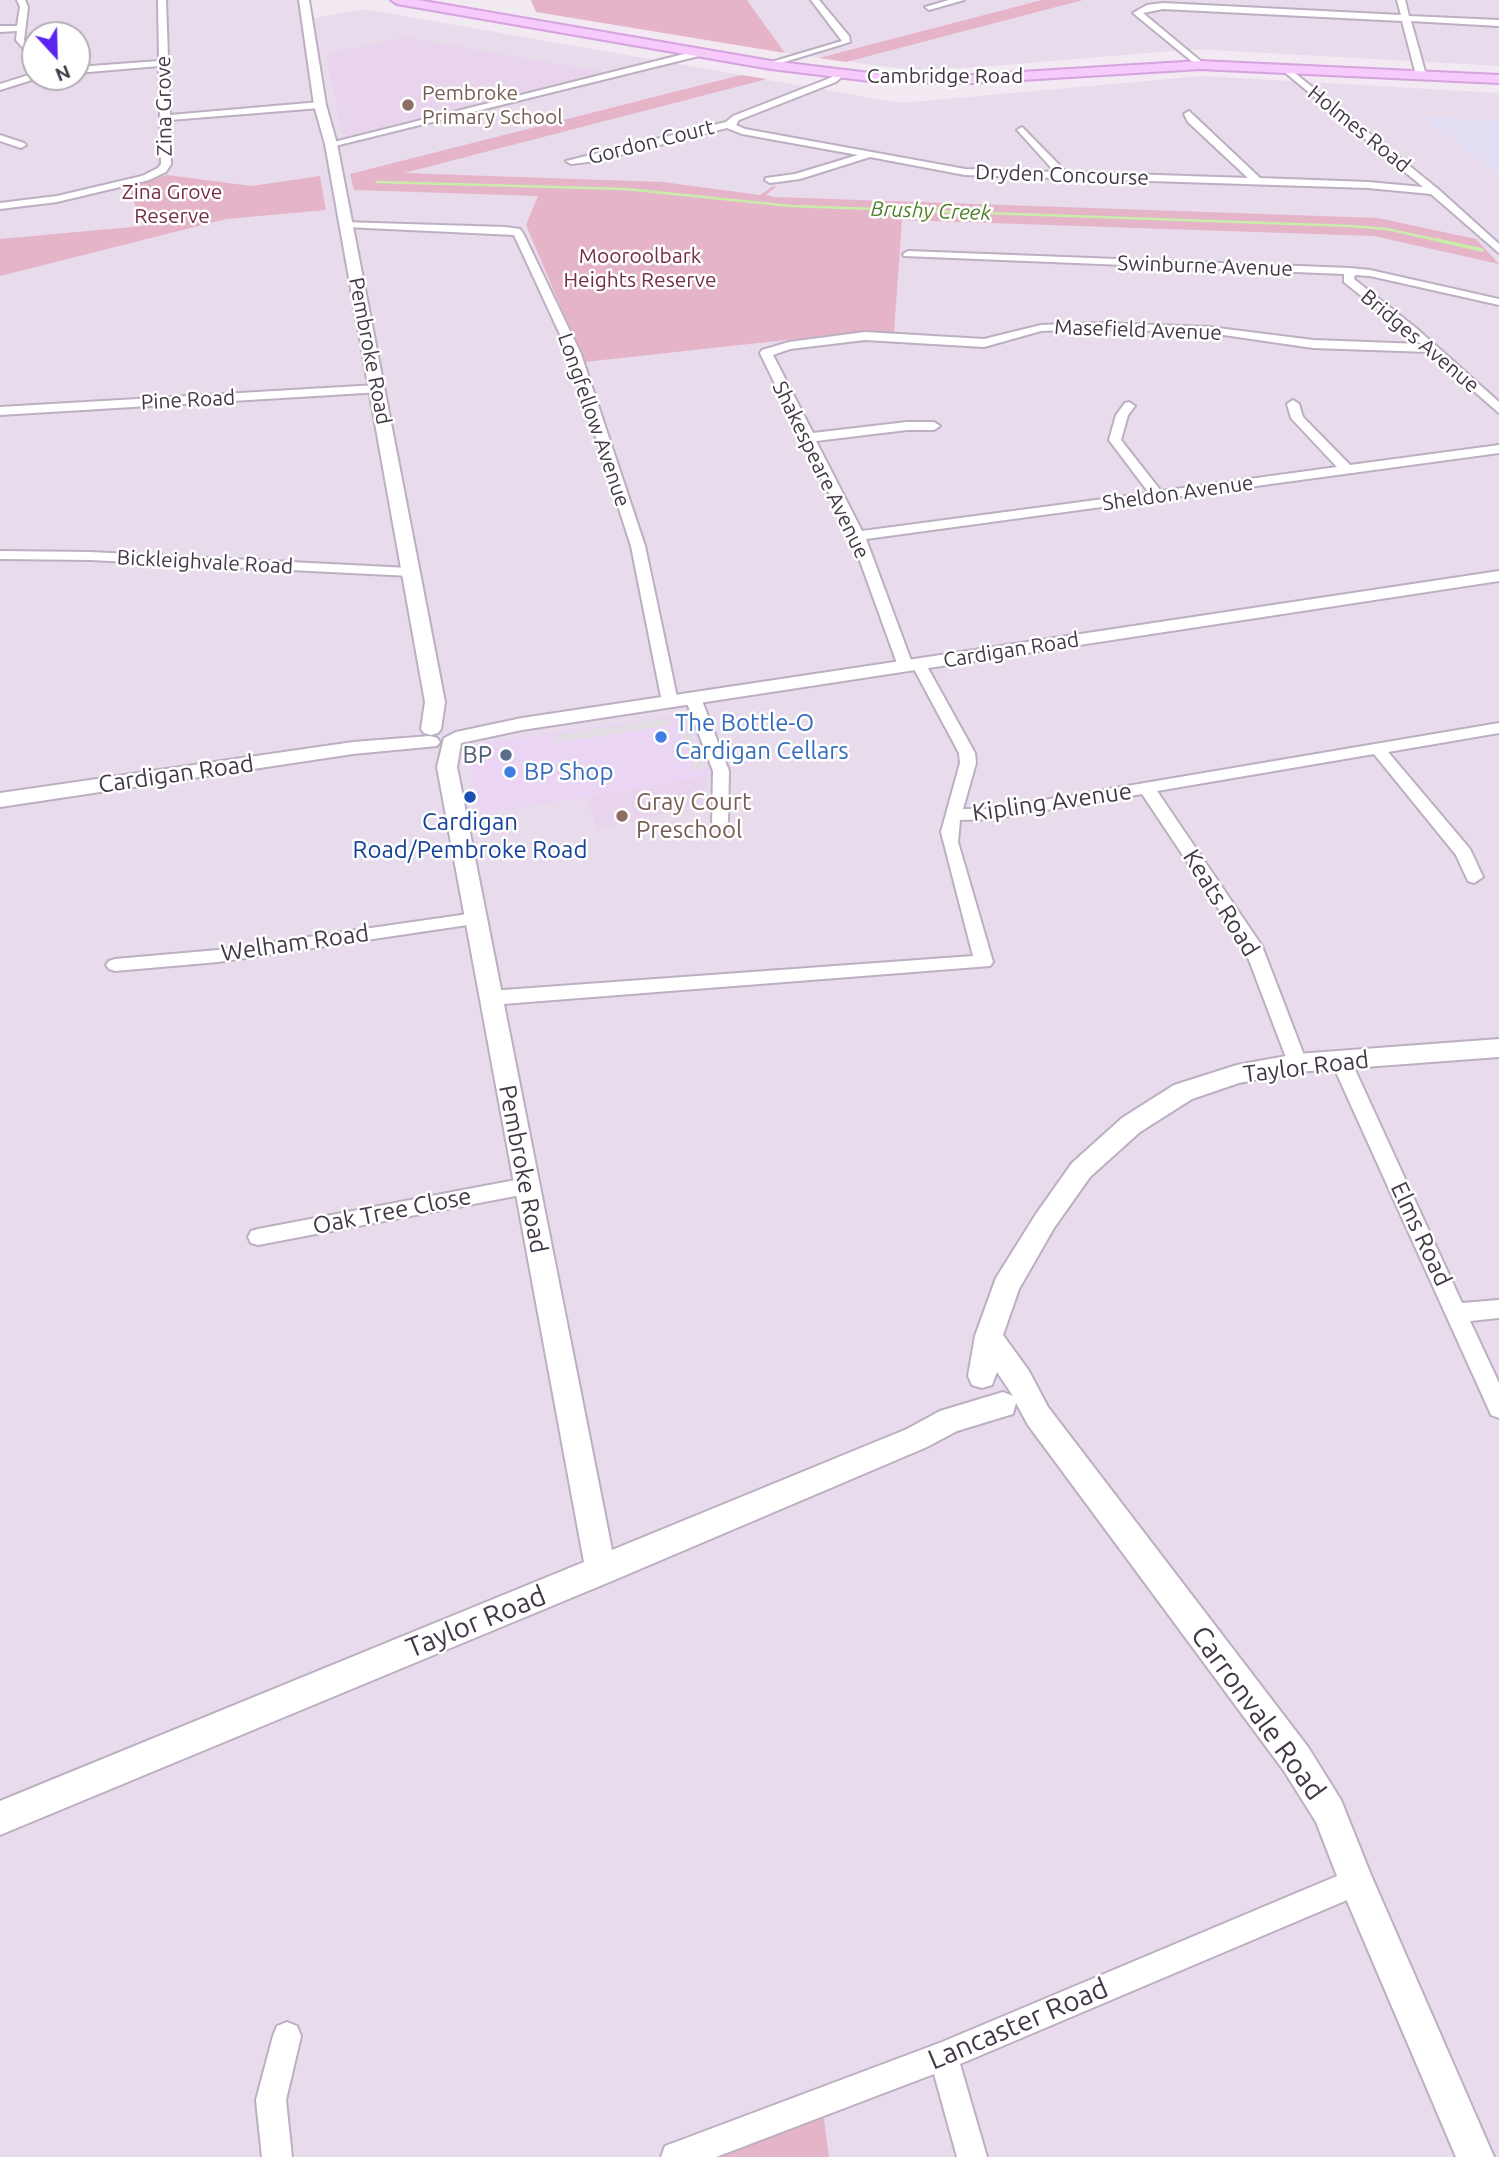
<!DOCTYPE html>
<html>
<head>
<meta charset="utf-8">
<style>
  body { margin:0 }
  #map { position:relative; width:1499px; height:2157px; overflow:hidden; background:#f2e9f3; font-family:Ubuntu,sans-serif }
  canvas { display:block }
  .north { position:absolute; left:21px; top:21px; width:70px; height:70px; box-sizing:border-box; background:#fff; border:2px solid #b4afb5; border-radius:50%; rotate:158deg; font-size:19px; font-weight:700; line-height:28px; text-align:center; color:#433847 }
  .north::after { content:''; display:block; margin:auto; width:24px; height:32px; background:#5b25ef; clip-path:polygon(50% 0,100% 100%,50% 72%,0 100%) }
</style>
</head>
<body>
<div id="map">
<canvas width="1499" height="2157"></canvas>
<div class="north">N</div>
</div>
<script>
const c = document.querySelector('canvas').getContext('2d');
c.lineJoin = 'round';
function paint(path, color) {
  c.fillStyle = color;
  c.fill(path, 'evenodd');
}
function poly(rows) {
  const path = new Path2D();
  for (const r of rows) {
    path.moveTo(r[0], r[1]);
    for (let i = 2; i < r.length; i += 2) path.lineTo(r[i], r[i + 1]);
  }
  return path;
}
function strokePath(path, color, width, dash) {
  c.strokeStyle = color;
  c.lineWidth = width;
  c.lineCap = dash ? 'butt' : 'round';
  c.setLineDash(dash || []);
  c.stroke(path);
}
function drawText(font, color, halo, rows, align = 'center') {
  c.font = font + ' Ubuntu,sans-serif';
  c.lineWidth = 5;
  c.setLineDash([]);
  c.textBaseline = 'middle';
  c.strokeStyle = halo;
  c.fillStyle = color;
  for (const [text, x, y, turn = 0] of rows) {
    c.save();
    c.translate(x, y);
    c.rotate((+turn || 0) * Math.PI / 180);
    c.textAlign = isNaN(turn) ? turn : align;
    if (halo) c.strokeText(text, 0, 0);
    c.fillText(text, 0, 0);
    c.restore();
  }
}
paint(poly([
  [0,0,304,0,309,19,364,9,900,103,1203,76,1499,93,1499,121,1421,117,1499,176,1499,2157,0,2157],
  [35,35,77,35,77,77,35,77],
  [747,0,1499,0,1499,66,1195,49,980,67,913,70,785,53]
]), '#e8dbeb');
paint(poly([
  [688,713,713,776,480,814,467,753,478,744]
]), '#ebd5f4');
paint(poly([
  [405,37,608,73,349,137,343,136,326,54],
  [707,777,702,803,598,830,586,797]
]), '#e8d4ec');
paint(poly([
  [1420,116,1499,121,1499,176]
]), '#e3ddf3');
paint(poly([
  [531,0,747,0,785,53,536,12],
  [1042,0,1083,0,846,62,819,58],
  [741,75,767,79,404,173,662,182,760,195,772,187,777,186,766,195,774,197,1378,218,1476,239,1499,264,1374,236,902,220,894,332,869,331,584,362,526,225,538,196,354,190,350,174],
  [167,175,251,186,320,176,326,210,226,219,0,276,0,239,143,226,129,188],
  [823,2111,829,2157,697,2157]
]), '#e5b4c9');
paint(poly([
  [668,718,671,725,555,743,553,735],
  [688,723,706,769,695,770,678,725]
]), '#e1dde2');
strokePath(poly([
  [377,182,626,189,791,206,1350,226,1387,229,1445,242]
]), '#c9eda9', 2.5);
strokePath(poly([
  [1437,240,1482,250]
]), '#c9eda9', 3.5);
const minor = poly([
  [17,0,25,0,28,7,24,40,35,53,35,62,16,40,17,31,0,32,0,26,17,26,20,7,17,0],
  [158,0,166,0,170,115,320,102,325,105,320,108,170,120,171,164,166,172,149,180,57,202,0,209,0,203,57,196,142,176,158,168,161,164,159,66,77,73,77,67,159,61,158,0],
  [811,0,819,0,849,36,850,42,768,67,768,63,842,41,811,0],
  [949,0,964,0,929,10,925,7,949,0],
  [1397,0,1405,0,1409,16,1499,20,1499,26,1411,21,1426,75,1421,78,1416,75,1402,21,1163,9,1143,13,1203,63,1203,67,1200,68,1133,13,1147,5,1163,3,1401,15,1397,0],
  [700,50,704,53,703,55,331,147,326,144,700,50],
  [1285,65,1438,189,1499,244,1499,253,1431,194,1368,188,965,175,870,157,800,179,770,183,765,180,766,178,795,174,858,155,742,134,727,128,596,161,571,164,566,161,726,122,733,116,830,78,840,71,845,74,836,82,739,120,736,125,745,129,965,169,1055,172,1019,132,1017,130,1022,127,1066,172,1248,178,1188,122,1184,114,1189,111,1260,178,1368,182,1423,187,1282,70,1281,68,1285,65],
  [35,73,35,77,38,78,0,90,0,84,35,73],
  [0,135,24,143,26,145,21,148,0,141,0,135],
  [342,222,505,227,520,229,524,235,581,354,645,546,678,702,675,705,670,707,662,702,631,546,569,354,514,235,346,227,342,226,342,222],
  [908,251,1350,268,1370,270,1499,299,1499,305,1370,276,1355,275,1354,279,1416,328,1499,402,1499,413,1429,352,1313,348,1210,333,1100,329,1041,331,984,347,865,340,790,349,773,355,813,433,907,422,934,422,940,426,934,430,907,430,816,441,862,531,1149,493,1109,440,1116,415,1125,403,1129,402,1135,406,1128,415,1121,440,1161,491,1337,467,1291,418,1287,404,1293,400,1299,404,1303,417,1350,465,1499,445,1499,453,866,539,912,663,919,659,924,661,975,753,976,763,963,809,991,809,1499,723,1499,733,1388,752,1470,849,1483,877,1474,883,1468,881,1456,855,1374,754,1157,791,1262,946,1307,1063,1304,1068,1290,1068,1244,947,1142,794,991,819,960,820,958,842,993,962,990,966,490,1005,483,1003,481,998,483,993,490,991,973,956,941,832,960,763,959,753,913,667,906,671,898,666,851,536,801,438,760,353,762,350,789,342,865,332,984,339,1041,325,1100,323,1210,327,1313,340,1421,344,1344,282,1344,274,904,256,903,254,908,251],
  [377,385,381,386,381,392,0,415,0,407,377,385],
  [0,551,90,552,410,568,417,572,410,576,90,560,0,559,0,551],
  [693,693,701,698,729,771,728,822,720,827,712,822,713,771,685,698,693,693],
  [475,913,484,919,481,923,218,962,115,971,109,969,106,965,109,961,115,959,218,950,475,913],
  [1341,1054,1348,1056,1351,1061,1462,1303,1499,1300,1499,1318,1470,1321,1499,1383,1499,1418,1491,1415,1488,1408,1331,1061,1334,1056,1341,1054],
  [526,1178,533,1180,536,1186,533,1192,526,1194,258,1245,251,1243,248,1237,251,1231,258,1229,526,1178],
  [1356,1868,1366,1872,1370,1882,1366,1892,960,2064,987,2157,957,2157,934,2074,716,2157,661,2157,665,2146,942,2042,1356,1868],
  [287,2022,297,2026,301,2036,286,2100,292,2157,262,2157,256,2100,273,2036,277,2026,287,2022]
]);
const tertiary = poly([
  [299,0,309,0,326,105,337,144,445,702,441,729,438,733,431,735,424,733,421,729,425,702,325,144,314,105,299,0],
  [1499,571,1499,581,522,730,461,743,457,767,612,1550,907,1429,940,1411,1003,1392,1013,1396,997,1372,992,1385,982,1388,972,1385,968,1376,975,1336,996,1278,1036,1214,1072,1163,1122,1118,1174,1085,1237,1065,1297,1054,1499,1039,1499,1057,1297,1072,1239,1083,1192,1099,1140,1132,1090,1177,1054,1228,1019,1289,1003,1335,1029,1371,1048,1407,1308,1747,1341,1800,1371,1875,1494,2157,1456,2157,1344,1894,1316,1822,1284,1771,1028,1425,1016,1403,1013,1414,957,1431,927,1447,612,1581,0,1835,0,1801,584,1562,437,767,444,738,456,732,522,718,1499,571],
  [430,736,437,738,440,742,437,746,353,754,0,807,0,793,353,742,430,736]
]);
const secondary = poly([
  [391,0,418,0,771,61,878,74,973,75,1200,61,1499,75,1499,83,1200,69,973,83,878,82,771,69,397,4,391,0]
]);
strokePath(minor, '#bdafc2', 4);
strokePath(tertiary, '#bdafc2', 4);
strokePath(secondary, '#d5a3dd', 4);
paint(minor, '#fff');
paint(tertiary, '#fff');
paint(secondary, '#f6cbfc');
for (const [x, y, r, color] of [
  [408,105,7,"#8d6e63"],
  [661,737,7,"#3f7fe0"],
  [506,755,7,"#5c6f8a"],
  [510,772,7,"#3f7fe0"],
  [470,797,7,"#1a4fb4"],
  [622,816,7,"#8d6e63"]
]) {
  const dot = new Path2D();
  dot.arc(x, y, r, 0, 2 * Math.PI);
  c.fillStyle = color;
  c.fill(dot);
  strokePath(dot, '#fff', 2.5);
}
drawText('21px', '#433847', '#fff', [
  ["Cambridge Road",945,76],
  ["Zina Grove",164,106,-91],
  ["Holmes Road",1359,129,39],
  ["Gordon Court",651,142,-14],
  ["Dryden Concourse",1062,175,2],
  ["Swinburne Avenue",1205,266,2],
  ["Masefield Avenue",1138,330,2],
  ["Bridges Avenue",1420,341,40],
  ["Pembroke Road",370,351,79],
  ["Pine Road",188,400,-3],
  ["Longfellow Avenue",594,420,71],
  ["Shakespeare Avenue",821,470,64],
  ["Sheldon Avenue",1178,493,-8],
  ["Bickleighvale Road",205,562,3],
  ["Cardigan Road",1011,650,-9]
]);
drawText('21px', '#785e54', '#fff', [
  ["Pembroke",422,93],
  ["Primary School",422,117]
], 'left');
drawText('21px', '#762d40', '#fff', [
  ["Zina Grove",172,192],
  ["Reserve",172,216],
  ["Mooroolbark",640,256],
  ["Heights Reserve",640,280]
]);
drawText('italic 21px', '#517f2b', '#fff', [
  ["Brushy Creek",931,211,2]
]);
drawText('24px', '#366cbe', '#fff', [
  ["The Bottle-O",675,723],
  ["Cardigan Cellars",675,751],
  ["BP Shop",524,772]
], 'left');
drawText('24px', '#4e5e75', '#fff', [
  ["BP",492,755]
], 'right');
drawText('24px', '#433847', '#fff', [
  ["Cardigan Road",176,774,-8],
  ["Kipling Avenue",1052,802,-8],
  ["Keats Road",1221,903,58],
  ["Welham Road",295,943,-8],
  ["Taylor Road",1306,1067,-7],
  ["Pembroke Road",523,1169,79],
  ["Oak Tree Close",392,1211,-11],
  ["Elms Road",1421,1234,65]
]);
drawText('24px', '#785e54', '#fff', [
  ["Gray Court",636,802],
  ["Preschool",636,830]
], 'left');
drawText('24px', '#164399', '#fff', [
  ["Cardigan",470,822],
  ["Road/Pembroke Road",470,850]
]);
drawText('28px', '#433847', '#fff', [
  ["Taylor Road",476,1622,-22],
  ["Carronvale Road",1258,1713,54],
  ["Lancaster Road",1018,2024,-23]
]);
</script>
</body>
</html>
